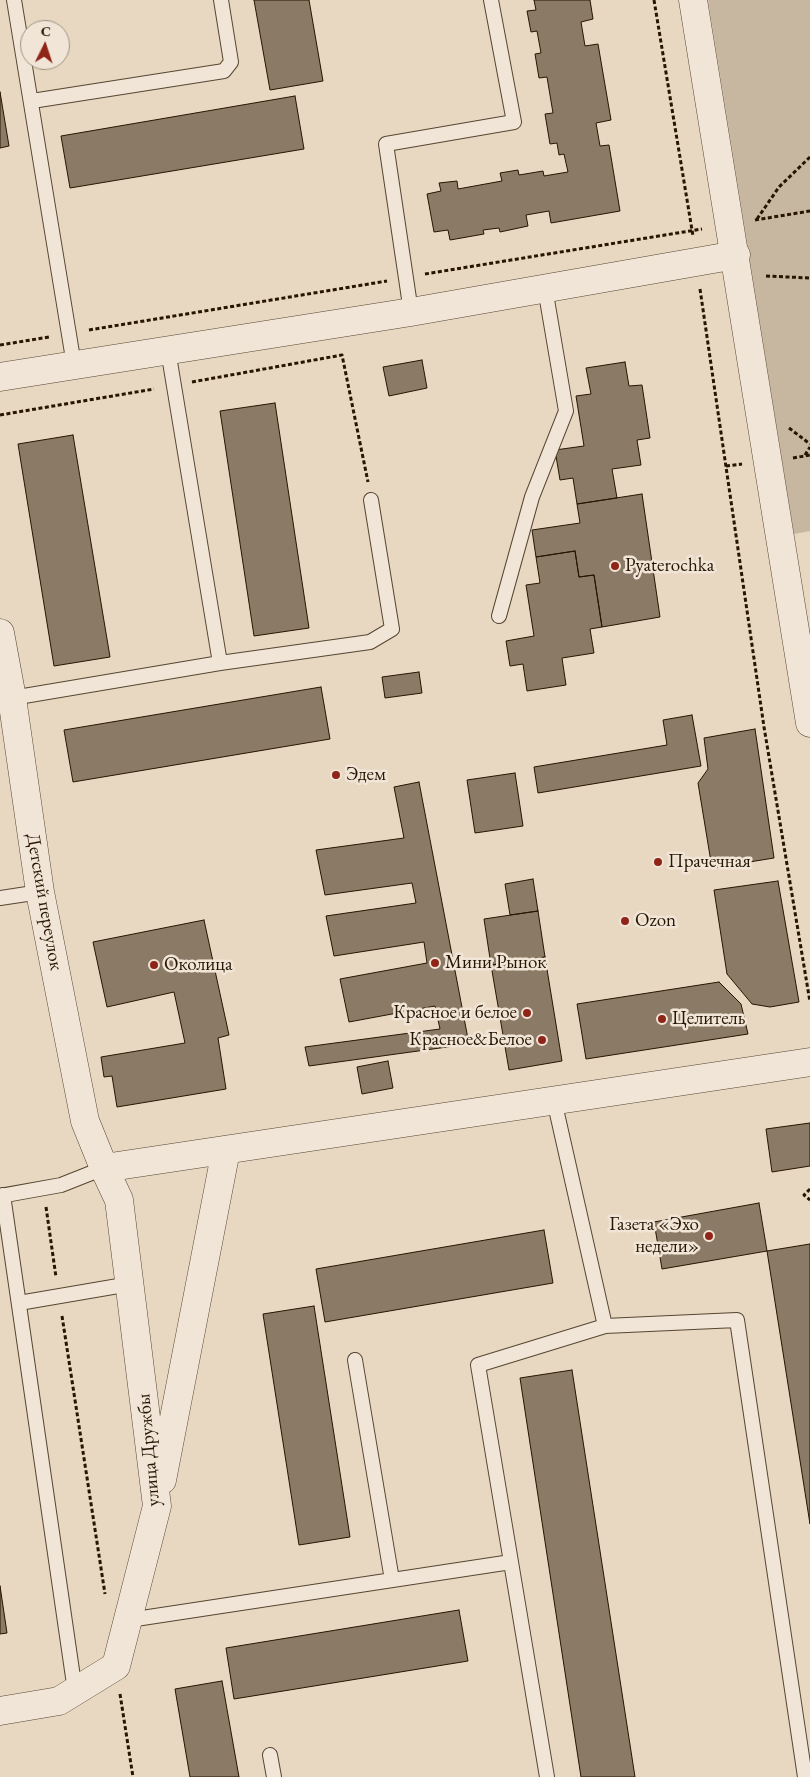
<!DOCTYPE html>
<html>
<head>
<meta charset="utf-8">
<style>
  body { margin:0 }
  #map { position:relative; width:810px; height:1777px; overflow:hidden; background:#e8d7c1; font-family:"EB Garamond",serif }
  canvas { display:block }
  .north { position:absolute; left:20px; top:20px; width:50px; height:50px; box-sizing:border-box; background:#f0e5d7; border:1px solid #9f9281; border-radius:50%; rotate:4deg; font-size:14px; font-weight:700; line-height:20px; text-align:center; color:#261501 }
  .north::after { content:''; display:block; margin:auto; width:18px; height:22px; background:#8f2418; clip-path:polygon(50% 0,100% 100%,50% 72%,0 100%) }
</style>
</head>
<body>
<div id="map">
<canvas width="810" height="1777"></canvas>
<div class="north">С</div>
</div>
<script>
const c = document.querySelector('canvas').getContext('2d');
c.lineJoin = 'round';
function paint(path, color) {
  c.fillStyle = color;
  c.fill(path, 'evenodd');
}
function poly(rows) {
  const path = new Path2D();
  for (const r of rows) {
    path.moveTo(r[0], r[1]);
    for (let i = 2; i < r.length; i += 2) path.lineTo(r[i], r[i + 1]);
  }
  return path;
}
function strokePath(path, color, width, dash) {
  c.strokeStyle = color;
  c.lineWidth = width;
  c.lineCap = dash ? 'butt' : 'round';
  c.setLineDash(dash || []);
  c.stroke(path);
}
function drawText(font, color, halo, rows, align = 'center') {
  c.font = font + ' "EB Garamond",serif';
  c.lineWidth = 5;
  c.setLineDash([]);
  c.textBaseline = 'middle';
  c.strokeStyle = halo;
  c.fillStyle = color;
  for (const [text, x, y, turn = 0] of rows) {
    c.save();
    c.translate(x, y);
    c.rotate((+turn || 0) * Math.PI / 180);
    c.textAlign = isNaN(turn) ? turn : align;
    if (halo) c.strokeText(text, 0, 0);
    c.fillText(text, 0, 0);
    c.restore();
  }
}
paint(poly([
  [708,0,810,0,810,531,794,534]
]), '#c7b6a0');
const building = poly([
  [254,0,309,0,323,81,270,90,254,0],
  [534,0,590,0,593,19,581,22,585,46,598,44,611,120,596,123,600,146,609,145,620,211,551,223,549,211,526,215,528,226,500,232,499,228,483,230,484,234,450,240,448,230,434,232,427,194,441,191,439,183,457,181,458,189,502,181,500,173,518,170,519,175,543,171,544,176,568,172,564,154,559,155,557,143,550,144,545,114,553,113,547,77,539,78,535,54,541,53,537,31,531,32,527,11,536,10,534,0],
  [0,92,9,146,0,148,0,92],
  [295,96,304,149,70,188,61,136,295,96],
  [422,360,427,388,389,396,383,367,422,360],
  [625,362,629,386,642,385,650,438,637,440,641,465,612,469,617,498,577,504,573,478,560,480,555,450,584,446,576,396,591,394,586,368,625,362],
  [275,403,309,628,254,636,220,411,275,403],
  [73,435,110,657,54,666,18,444,73,435],
  [642,494,660,617,602,627,594,575,579,577,575,551,536,557,532,530,580,523,577,504,642,494],
  [575,551,579,577,594,575,602,627,590,629,594,653,562,658,566,685,527,691,523,664,510,666,506,641,534,636,526,585,540,583,536,557,575,551],
  [419,672,422,693,385,698,382,677,419,672],
  [321,687,330,739,73,782,64,730,321,687],
  [692,715,701,766,538,793,534,767,667,745,663,720,692,715],
  [755,729,774,858,712,868,698,783,708,769,704,738,755,729],
  [515,773,523,826,475,833,467,780,515,773],
  [419,782,469,1044,309,1066,305,1047,440,1029,435,1006,349,1022,340,979,427,963,424,942,334,956,326,916,416,903,412,883,325,895,316,850,404,838,394,787,419,782],
  [533,879,538,911,510,915,505,884,533,879],
  [778,881,799,1002,770,1007,752,1004,727,974,714,890,778,881],
  [538,911,545,957,491,965,484,919,538,911],
  [204,920,229,1035,218,1038,226,1089,117,1107,112,1076,104,1077,101,1057,185,1043,174,992,107,1007,93,942,204,920],
  [545,957,562,1061,509,1070,491,965,545,957],
  [719,982,741,1004,748,1034,586,1059,577,1004,719,982],
  [388,1061,393,1088,362,1094,357,1067,388,1061],
  [810,1123,810,1166,772,1172,766,1129,810,1123],
  [759,1203,767,1251,662,1269,654,1222,759,1203],
  [544,1230,553,1283,325,1322,316,1269,544,1230],
  [810,1244,810,1524,767,1251,810,1244],
  [314,1306,350,1537,299,1545,263,1314,314,1306],
  [572,1370,635,1777,581,1777,520,1378,572,1370],
  [0,1586,7,1633,0,1634,0,1586],
  [459,1610,468,1661,234,1699,226,1648,459,1610],
  [222,1681,239,1777,190,1777,175,1689,222,1681]
]);
paint(building, '#8b7a65');
strokePath(building, '#261501', 1);
const service = poly([
  [14,0,74,365],
  [32,101,224,71,231,62,221,0],
  [411,312,386,144,514,122,491,0],
  [499,616,532,497,566,411,545,288],
  [220,663,370,642,392,629,371,500],
  [12,698,220,663,168,350],
  [0,898,40,892],
  [554,1100,605,1326],
  [3,1195,75,1691],
  [0,1196,61,1185,104,1168],
  [19,1303,130,1284],
  [355,1360,392,1580],
  [129,1620,511,1562],
  [270,1755,274,1777],
  [547,1777,478,1365,605,1326,737,1320,805,1777]
]);
const minor = poly([
  [0,377,411,312,736,255],
  [0,633,12,698,40,892,85,1121,104,1168,119,1200,157,1506,116,1666,59,1701,0,1711],
  [104,1168,810,1062],
  [162,1480,226,1150]
]);
const tertiary = poly([
  [693,0,810,723]
]);
strokePath(service, '#564631', 16);
strokePath(minor, '#564631', 29);
strokePath(tertiary, '#564631', 29);
strokePath(poly([
  [654,0,693,236],
  [757,219,779,187,810,157],
  [755,220,810,211],
  [425,274,702,229],
  [766,276,810,278],
  [700,289,764,727,810,1002],
  [89,330,387,281],
  [0,345,49,337],
  [192,382,342,355,368,482],
  [0,415,154,389],
  [789,428,810,444],
  [805,455,810,447],
  [793,458,810,455],
  [726,466,742,464],
  [810,1189,804,1195,810,1200],
  [46,1207,56,1277],
  [62,1316,105,1594],
  [120,1694,133,1777]
]), '#261501', 3, [4, 2.5]);
strokePath(service, '#f0e5d7', 14);
strokePath(minor, '#f0e5d7', 28);
strokePath(tertiary, '#f0e5d7', 28);
for (const [x, y, r, color] of [
  [615,566,5,"#8f2418"],
  [336,775,5,"#8f2418"],
  [658,862,5,"#8f2418"],
  [625,921,5,"#8f2418"],
  [435,963,5,"#8f2418"],
  [154,965,5,"#8f2418"],
  [527,1013,5,"#8f2418"],
  [662,1019,5,"#8f2418"],
  [542,1040,5,"#8f2418"],
  [709,1236,5,"#8f2418"]
]) {
  const dot = new Path2D();
  dot.arc(x, y, r, 0, 2 * Math.PI);
  c.fillStyle = color;
  c.fill(dot);
  strokePath(dot, '#f0e5d7', 2);
}
drawText('19px', '#261501', '#f0e5d7', [
  ["Pyaterochka",625,566],
  ["Эдем",346,775],
  ["Прачечная",668,862],
  ["Ozon",635,921],
  ["Мини Рынок",445,963],
  ["Околица",164,965],
  ["Красное и белое",517,1013,"right"],
  ["Целитель",672,1019],
  ["Красное&Белое",532,1040,"right"],
  ["Газета «Эхо",699,1225,"right"],
  ["недели»",699,1247,"right"]
], 'left');
drawText('19px', '#261501', '#f0e5d7', [
  ["Детский переулок",44,902,80],
  ["улица Дружбы",149,1450,-95]
]);
</script>
</body>
</html>
